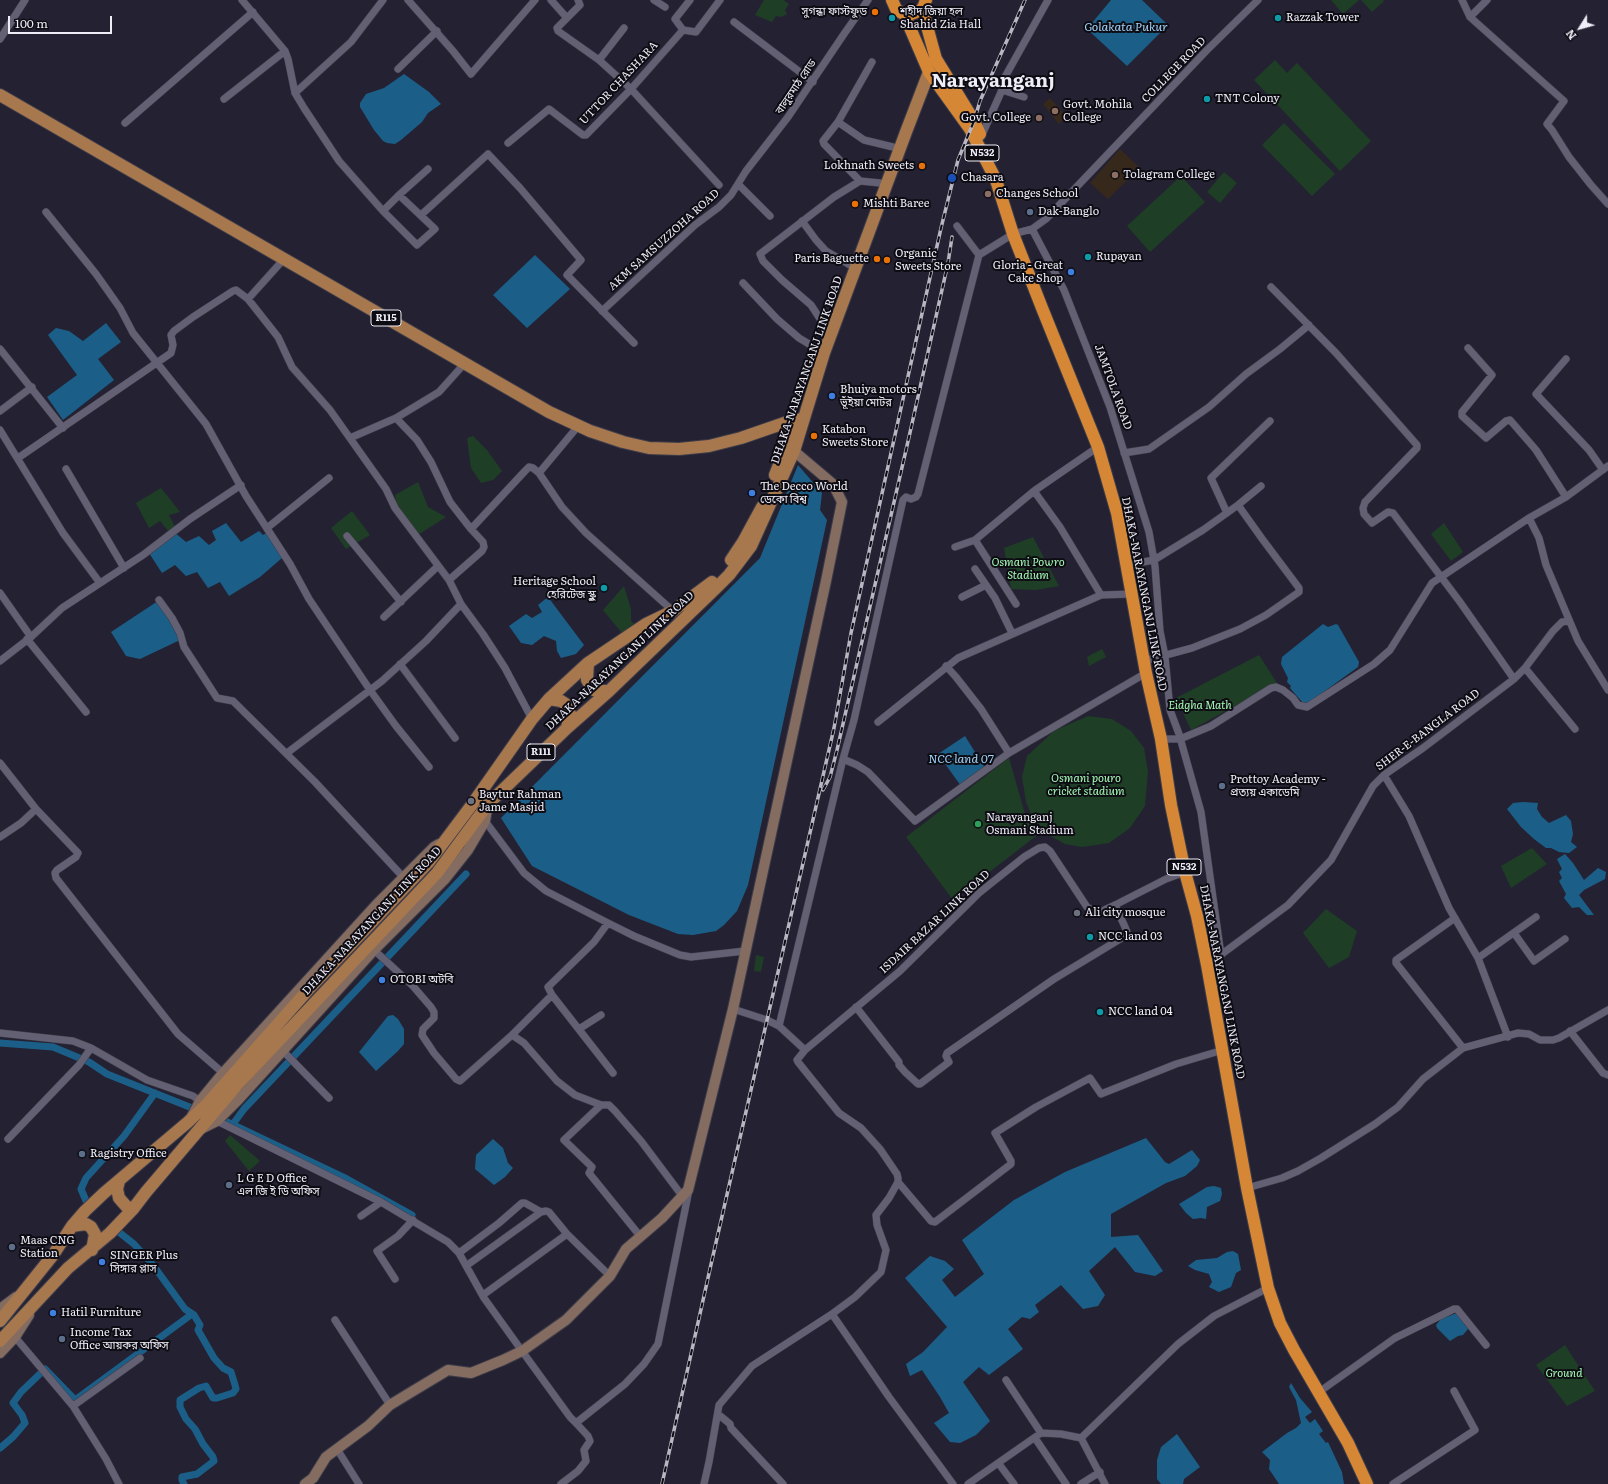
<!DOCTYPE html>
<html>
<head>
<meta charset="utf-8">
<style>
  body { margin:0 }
  #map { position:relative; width:1608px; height:1484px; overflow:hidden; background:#242232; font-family:Literata,serif }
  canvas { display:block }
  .north { position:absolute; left:1560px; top:8px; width:40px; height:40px; -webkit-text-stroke:3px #0e0c13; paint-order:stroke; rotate:233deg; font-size:11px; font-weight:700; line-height:16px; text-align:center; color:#eeedf8 }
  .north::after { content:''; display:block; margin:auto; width:14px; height:18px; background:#eeedf8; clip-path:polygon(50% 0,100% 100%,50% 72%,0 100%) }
  .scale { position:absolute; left:8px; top:16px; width:104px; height:18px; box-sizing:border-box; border:2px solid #eeedf8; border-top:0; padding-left:5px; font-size:12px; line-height:14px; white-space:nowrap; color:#eeedf8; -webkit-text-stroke:3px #0e0c13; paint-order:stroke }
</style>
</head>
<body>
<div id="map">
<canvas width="1608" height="1484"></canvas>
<div class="north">N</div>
<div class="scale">100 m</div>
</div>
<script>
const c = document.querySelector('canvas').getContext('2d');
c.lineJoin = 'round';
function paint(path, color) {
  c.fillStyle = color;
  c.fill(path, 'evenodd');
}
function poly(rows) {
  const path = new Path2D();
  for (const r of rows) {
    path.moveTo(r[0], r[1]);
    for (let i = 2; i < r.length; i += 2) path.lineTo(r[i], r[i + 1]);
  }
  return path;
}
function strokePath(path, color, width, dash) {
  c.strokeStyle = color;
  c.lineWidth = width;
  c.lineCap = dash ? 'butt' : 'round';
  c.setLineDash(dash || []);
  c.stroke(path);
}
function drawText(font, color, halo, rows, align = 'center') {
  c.font = font + ' Literata,"Noto Sans Bengali",serif';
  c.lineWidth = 4;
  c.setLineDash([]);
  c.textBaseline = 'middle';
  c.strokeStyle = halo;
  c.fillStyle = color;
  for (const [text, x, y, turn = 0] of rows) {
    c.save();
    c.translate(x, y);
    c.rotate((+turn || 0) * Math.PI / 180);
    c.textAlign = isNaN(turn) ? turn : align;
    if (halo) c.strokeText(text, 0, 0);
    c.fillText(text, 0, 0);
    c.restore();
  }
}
paint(poly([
  [1050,98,1067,117,1059,124,1043,104],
  [1120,149,1140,168,1108,199,1090,183]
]), '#36291b');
paint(poly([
  [764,0,783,0,789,4,785,10,787,14,781,17,776,16,772,22,755,15],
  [1331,0,1359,0,1343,14],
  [1361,0,1383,0,1384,1,1372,12],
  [1275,60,1287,73,1297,63,1371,141,1340,171,1254,80],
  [1284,123,1335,174,1312,196,1262,145],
  [1224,172,1237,183,1220,203,1207,192],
  [1181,176,1205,202,1150,252,1127,226],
  [473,436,487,450,502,471,493,480,481,483,471,468,467,438],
  [418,482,428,507,446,517,418,535,397,507,395,495],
  [161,488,180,512,169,515,175,527,169,532,160,521,149,528,136,503],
  [352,511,370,535,346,549,331,528],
  [1444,523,1463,552,1451,561,1431,534],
  [1033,537,1059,586,1036,590,1011,589,1004,548],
  [624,586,631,609,631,621,642,632,630,643,603,610],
  [1102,649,1106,657,1089,666,1087,657],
  [1259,655,1277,683,1191,730,1176,698],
  [1088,716,1112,719,1131,731,1144,748,1148,772,1145,806,1130,828,1109,843,1082,847,1065,844,1049,835,1032,817,1026,802,1022,777,1027,756,1054,731],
  [1009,758,1025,814,1040,833,953,900,906,837],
  [1532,848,1547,864,1511,888,1501,866],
  [1326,909,1357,931,1349,957,1329,968,1303,933],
  [756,955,764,957,761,972,754,971],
  [230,1135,260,1161,249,1171,225,1141],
  [1565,1345,1595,1391,1567,1406,1536,1365]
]), '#1e3e26');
paint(poly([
  [1111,0,1142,0,1168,25,1127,66,1087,29],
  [404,74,429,92,441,104,428,113,422,122,401,140,395,144,387,143,383,141,374,130,360,107,360,103,366,94,384,88],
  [535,255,570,289,527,328,493,295],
  [106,323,121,342,98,359,114,380,63,420,47,397,77,375,48,335,56,328,69,331,83,341],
  [798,465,822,493,820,510,827,520,748,885,737,911,724,925,716,931,693,935,678,934,629,915,532,866,501,818,760,558],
  [226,523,241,542,259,531,263,535,268,532,282,558,260,577,229,596,220,582,208,588,197,572,186,576,175,565,162,573,149,553,174,532,186,542,199,536,209,545,216,540,212,531],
  [548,597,584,645,576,654,561,658,557,651,556,641,544,636,532,645,521,643,509,626,526,614,532,618,542,612,538,605],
  [158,601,180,640,140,659,126,656,111,632],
  [1323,624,1328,627,1336,624,1338,625,1359,662,1358,667,1307,704,1303,703,1290,688,1291,686,1287,682,1288,678,1281,664,1282,657],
  [965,736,985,768,961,786,938,754],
  [1523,802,1538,803,1537,809,1542,817,1549,823,1566,815,1571,821,1573,834,1571,842,1577,847,1569,853,1559,852,1551,848,1546,848,1534,839,1521,827,1507,809,1513,803],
  [1565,854,1573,863,1584,880,1598,868,1606,872,1605,879,1584,890,1579,895,1594,915,1587,915,1579,907,1572,908,1564,898,1566,894,1559,881,1562,878,1559,872,1562,869,1557,859],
  [393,1015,398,1019,404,1029,404,1044,398,1051,376,1071,359,1052,388,1016],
  [1146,1138,1165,1162,1169,1164,1192,1150,1200,1160,1197,1166,1185,1176,1166,1183,1111,1214,1111,1237,1138,1235,1163,1271,1155,1276,1135,1272,1115,1247,1089,1271,1105,1295,1098,1306,1083,1309,1061,1285,1035,1305,1039,1312,1030,1319,1022,1317,1008,1329,1023,1349,989,1375,979,1367,963,1382,990,1421,976,1435,960,1443,950,1442,934,1423,949,1413,940,1397,922,1370,910,1376,906,1364,923,1352,947,1327,905,1278,930,1256,945,1261,954,1269,942,1280,955,1297,984,1274,962,1240,1014,1200,1065,1172],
  [493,1139,503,1148,508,1163,513,1168,505,1177,494,1185,475,1169,476,1155],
  [1214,1186,1221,1188,1222,1194,1220,1201,1207,1207,1206,1219,1201,1218,1193,1219,1186,1213,1179,1204,1207,1187],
  [1233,1251,1238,1254,1241,1270,1236,1273,1231,1287,1219,1292,1209,1287,1212,1282,1209,1274,1195,1270,1188,1266,1196,1260,1217,1258,1227,1252],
  [1457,1313,1468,1329,1463,1335,1458,1336,1450,1341,1437,1328,1436,1325,1441,1319],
  [1291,1383,1300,1398,1312,1412,1305,1417,1310,1423,1315,1419,1323,1431,1319,1434,1326,1443,1328,1442,1342,1472,1344,1484,1279,1484,1269,1469,1270,1460,1262,1452,1287,1433,1296,1428,1301,1423,1296,1400,1289,1387],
  [1177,1434,1200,1467,1184,1479,1183,1484,1161,1484,1157,1479,1157,1460,1161,1447]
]), '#1b5f89');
strokePath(poly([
  [0,1043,53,1047,89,1062,107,1074,192,1108],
  [223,1120,347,1179,412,1215],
  [233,1124,244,1109,466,874],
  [87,1203,81,1189,86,1178,124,1136,155,1093],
  [120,1233,134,1244,153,1265,185,1309,194,1315,200,1325,198,1330,214,1358,223,1368,231,1372,235,1385,236,1389,233,1393,217,1398,213,1398,206,1386,199,1388,180,1400,180,1407,186,1419,195,1429,203,1444,213,1457,214,1461,197,1474,182,1477,182,1480,184,1484],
  [0,1448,13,1437,25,1423,22,1415,13,1403,21,1392,45,1369,75,1400,192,1314]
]), '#1b5f89', 7);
const street = poly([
  [242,0,285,51,288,59,295,93,304,108,339,161,383,211,417,245,435,229,399,195,383,211],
  [408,0,453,51,471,74,535,0],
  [551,0,567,18],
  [578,0,580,5,557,28,558,31,599,60,631,89,719,185],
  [654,0,665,7],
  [1462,0,1470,17,1564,101,1547,124,1552,130,1569,157,1591,185,1608,204],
  [1470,17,1487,0],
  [734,22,813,82],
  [683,30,675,19,690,0],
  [0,39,25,0],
  [599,60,624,28],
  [398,69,437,31],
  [1002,90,1024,97],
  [295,93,351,42,383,0],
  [224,99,285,51],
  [838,122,864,140,893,147],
  [125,123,253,12],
  [981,137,1002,90,1001,84,1048,0],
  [508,143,549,109,583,135,586,135,631,89,683,30,696,32,720,0],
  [860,181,824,144,823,141,838,122,872,62],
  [738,184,770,216],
  [399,195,428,169],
  [46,212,96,274,120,308,133,333,206,424,246,496,290,564,309,599,370,690,396,726,429,767],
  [421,215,488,154,520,188,581,260,567,275,634,343],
  [802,221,816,240,826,251,850,265],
  [957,226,979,255],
  [1032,229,1064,290,1110,407,1149,532,1155,566,1160,631,1165,656,1170,710,1179,734,1201,812,1221,955],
  [743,283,777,319,799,338,824,353],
  [1271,287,1336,353,1417,445,1417,448,1365,502,1363,508,1364,514,1372,523,1388,512,1393,513,1460,602,1514,679],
  [248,299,278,337,292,367,330,410,386,489,395,508,449,580,461,604,483,634,505,668,532,719],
  [602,311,695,225,719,207,731,195,746,171,788,117,844,34,868,0],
  [826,328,811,305,782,280,763,261,760,254,834,197,860,181,880,183],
  [1468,348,1492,375,1462,412,1462,416,1486,438,1506,421,1510,420,1536,450,1566,497],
  [0,349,63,428],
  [1566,359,1536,394,1589,450,1603,470],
  [0,411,32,387],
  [396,418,417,440,431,462,450,502,471,529,525,471,529,467,533,468,539,473,562,507,586,533,673,611],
  [0,430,63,533,100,583],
  [350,438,396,418,439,392,465,363],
  [1124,453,1149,449,1209,407,1246,374,1280,349,1309,325],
  [18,458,171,353,173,345,171,335,174,331,193,317,233,291,236,290,248,299,284,259],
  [66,469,124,568],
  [539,473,579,425],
  [1034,491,1060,527,1101,595,1132,594],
  [1227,513,1211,478,1270,421],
  [1529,518,1539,538,1546,565,1578,641,1608,690],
  [267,528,329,478],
  [347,536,401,602],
  [975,540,1016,604],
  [955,547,975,540,1034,491,1098,447],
  [1127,565,1154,560,1203,530,1238,505,1261,486],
  [975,569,995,598,1012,633],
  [449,580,482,551,484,547,483,542,471,529],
  [0,593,31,637],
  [962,597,986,585],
  [159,600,172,618,180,633,184,647,217,698,233,701,315,782,404,878],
  [384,617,438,566],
  [27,639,86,712],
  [0,661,31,637,62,608,143,555,190,519,241,485],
  [1144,661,1192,648,1240,629,1266,615,1299,592,1299,588,1263,540,1238,505],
  [400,664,455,738],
  [946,666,956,677,981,709,1009,753,1146,673],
  [1525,668,1575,729],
  [878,722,958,658,1101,595],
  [1161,739,1180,739,1211,726,1271,688,1276,687,1283,690,1293,698,1298,705,1307,707,1374,664,1390,650,1432,583,1529,518,1566,497,1608,466],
  [287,753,382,681,426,641,461,604],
  [843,759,857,765,868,772,915,821,1009,753],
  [0,763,36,809,78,853,76,857,57,870,55,873,56,878,178,1034,223,1073],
  [1384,775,1409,816,1449,908,1478,958,1508,1037],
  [485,821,524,873,546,891,608,923,634,936,680,955,691,957,745,951],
  [0,837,21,823,36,809],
  [1455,918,1396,960,1396,963,1463,1048],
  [608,923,594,942,548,987,552,995,613,1073],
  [1514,933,1534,961,1565,939],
  [374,950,412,985,431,1007,434,1012,434,1018,423,1029,422,1035,434,1053,456,1079,460,1081,512,1035,552,995],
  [1478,958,1536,917],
  [1207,965,1288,905,1331,860,1373,786,1384,775,1423,748,1514,679,1525,668,1553,631,1562,622,1569,621],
  [856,1007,899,1062,899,1065,905,1072,918,1084,920,1084,949,1062,946,1056,947,1053,1054,979,1125,936,1127,932,1125,927,1115,905],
  [733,1009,767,1020,779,1026,805,1050,900,971,979,893,1024,857,1039,848,1045,847,1050,851,1087,907,1094,911,1100,912,1115,905,1166,879,1185,872],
  [779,1026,843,759,854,720,903,500,906,497,911,499,916,497,918,494,979,255,1013,234,1032,229,1046,219,1207,50,1258,0],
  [579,1029,601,1015],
  [1570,1031,1603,1073,1608,1075],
  [0,1033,73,1041,91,1048,147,1080,193,1096,200,1101],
  [512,1035,524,1043,557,1081,575,1095,601,1105,609,1105,615,1111,641,1141,683,1197],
  [805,1050,797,1060,798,1062,839,1113,861,1128,880,1149,897,1174,898,1178,898,1182,889,1198,876,1215,877,1225,886,1250,881,1272,855,1297,832,1314,889,1397,953,1484],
  [283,1051,329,1098],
  [601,1105,564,1140,592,1167,589,1173,640,1236],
  [217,1121,381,1202,448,1242,459,1253,484,1298,522,1351,570,1417,576,1423,625,1384,644,1364,658,1344,689,1190],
  [8,1139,79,1065,91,1048],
  [898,1182,931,1221,935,1222,1011,1164,1011,1161,995,1133,1036,1107,1090,1078,1101,1094,1176,1064,1223,1050],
  [1247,1188,1282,1178,1298,1171,1321,1158,1375,1124,1398,1107,1423,1079,1463,1048,1518,1033,1529,1034,1540,1040,1553,1040,1559,1038,1608,1010],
  [361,1216,381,1202],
  [459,1253,499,1223,522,1203,525,1203,541,1212],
  [466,1266,541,1212,546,1211,549,1212,567,1234,610,1276],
  [395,1279,377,1251,398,1236,413,1220],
  [483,1295,567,1234],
  [335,1320,390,1405],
  [15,1337,73,1406,106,1459,119,1484],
  [1006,1380,1041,1433],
  [1319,1392,1395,1338,1454,1309,1457,1309,1486,1345],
  [73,1406,140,1358],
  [718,1414,730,1424,731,1428,783,1484],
  [1035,1438,1066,1484],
  [337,1449,359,1484],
  [999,1464,1014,1484],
  [561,1484,578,1471,586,1461,584,1450,590,1441,588,1436,576,1423],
  [704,1484,709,1462,719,1405,752,1366,832,1314],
  [968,1484,1041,1433,1061,1434,1081,1438],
  [1081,1484,1100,1472],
  [1105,1484,1081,1438,1178,1344,1214,1316,1268,1288],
  [1393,1484,1475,1430,1454,1391]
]);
const secondary = poly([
  [192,1116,200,1101,223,1073,376,905,434,847,439,844],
  [201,1129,217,1121,239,1099,374,950,445,879,468,850,485,821,488,804],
  [0,1309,16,1297],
  [0,1353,15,1337,29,1315],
  [305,1484,313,1478,326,1457,368,1426,390,1405,413,1391,448,1370,471,1373,503,1360,522,1351,566,1320,610,1276,626,1249,662,1218,688,1190,733,1009,826,581,842,502,833,484,794,451]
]);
const primary = poly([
  [0,95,549,412,590,431,623,442,649,448,679,449,709,446,741,438,796,419],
  [775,475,793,429],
  [731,560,743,542,762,507],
  [588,663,587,680,590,685,594,690,599,691,609,691],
  [549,699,561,701,567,705,570,714,567,728],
  [119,1181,117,1189,119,1198,126,1206,133,1209],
  [72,1226,86,1224,91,1227,95,1234,92,1250],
  [0,1321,53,1255,72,1226,85,1211,104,1193,188,1122,207,1104,308,990,429,862,471,806,532,719,549,699,588,663,646,624,673,611,712,582],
  [0,1341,68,1268,110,1233,133,1209,146,1192,237,1085,437,873,488,804,567,728,609,691,716,588,729,575,751,546,794,451,824,353,906,132,929,72,933,64]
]);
const highway = poly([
  [892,0,896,9,900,12,909,15,919,11,923,8,926,0],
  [925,3,925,19,936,59,974,121,980,134],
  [904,14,929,72,970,129,996,180,1013,234,1042,308,1098,447,1117,513,1146,673,1161,739,1171,805,1185,872,1197,916,1207,965,1247,1188,1268,1288,1280,1323,1294,1350,1348,1443,1367,1484]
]);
strokePath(street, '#3f3d4a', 8);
strokePath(secondary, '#3f3d4a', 12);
strokePath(primary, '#3f3d4a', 14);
strokePath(highway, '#3f3d4a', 14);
strokePath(street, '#636073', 7);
strokePath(secondary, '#856c61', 10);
strokePath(primary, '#a7774e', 12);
strokePath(highway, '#d58736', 12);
const rail = poly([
  [823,790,830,777,837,750,909,437,948,263,952,237],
  [662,1484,712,1260,834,728,851,633,941,228,958,160,974,121,980,101,1025,0]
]);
strokePath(rail, '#b7b6c2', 3.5);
strokePath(rail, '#0e0c13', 2, [6]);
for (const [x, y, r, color] of [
  [875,12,4,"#e8710a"],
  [892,18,4,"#0f9aa8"],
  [1278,18,4,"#0f9aa8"],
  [1207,99,4,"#0f9aa8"],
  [1055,111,4,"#8d6e63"],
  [1039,118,4,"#8d6e63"],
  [922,166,4,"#e8710a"],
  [1115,175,4,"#8d6e63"],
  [952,178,5,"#1a4fb4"],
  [988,194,4,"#8d6e63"],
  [855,204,4,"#e8710a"],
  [1030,212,4,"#5c6f8a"],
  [1088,257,4,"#0f9aa8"],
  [877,259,4,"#e8710a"],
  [887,260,4,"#e8710a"],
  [1071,272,4,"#3f7fe0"],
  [832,396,4,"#3f7fe0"],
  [814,436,4,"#e8710a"],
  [752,493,4,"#3f7fe0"],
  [604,588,4,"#0f9aa8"],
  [1222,786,4,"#5c6f8a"],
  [471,801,4,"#6b7280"],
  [978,824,4,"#2e9e5b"],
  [1077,913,4,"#6b7280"],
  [1090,937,4,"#0f9aa8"],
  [382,980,4,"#3f7fe0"],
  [1100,1012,4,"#0f9aa8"],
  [82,1154,4,"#5c6f8a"],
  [229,1185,4,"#5c6f8a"],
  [12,1247,4,"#5c6f8a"],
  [102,1262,4,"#3f7fe0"],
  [53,1313,4,"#3f7fe0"],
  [62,1339,4,"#5c6f8a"]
]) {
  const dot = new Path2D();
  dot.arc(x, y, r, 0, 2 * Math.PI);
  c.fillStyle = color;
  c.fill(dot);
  strokePath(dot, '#0e0c13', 1.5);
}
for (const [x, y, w] of [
  [982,153,34],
  [386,318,30],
  [541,752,28],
  [1184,867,34]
]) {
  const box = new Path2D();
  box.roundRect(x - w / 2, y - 8, w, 16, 3);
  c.fillStyle = '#0e0c13';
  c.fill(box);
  strokePath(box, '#eeedf8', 1);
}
drawText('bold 10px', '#eeedf8', null, [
  ["N532",982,153],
  ["R115",386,318],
  ["R111",541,752],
  ["N532",1184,867]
]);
drawText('11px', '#eeedf8', '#0e0c13', [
  ["সুগন্ধা ফাস্টফুড",867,12,"right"],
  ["শহীদ জিয়া হল",900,12],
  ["Shahid Zia Hall",900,25],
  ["Razzak Tower",1286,18],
  ["TNT Colony",1215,99],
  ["Govt. Mohila",1063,105],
  ["College",1063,118],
  ["Govt. College",1031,118,"right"],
  ["Lokhnath Sweets",914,166,"right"],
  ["Tolagram College",1123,175],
  ["Chasara",961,178],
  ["Changes School",996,194],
  ["Mishti Baree",863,204],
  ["Dak-Banglo",1038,212],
  ["Organic",895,254],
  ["Sweets Store",895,267],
  ["Rupayan",1096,257],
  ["Paris Baguette",869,259,"right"],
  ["Gloria - Great",1063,266,"right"],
  ["Cake Shop",1063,279,"right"],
  ["Bhuiya motors",840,390],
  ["ভূঁইয়া মোটর",840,403],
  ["Katabon",822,430],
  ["Sweets Store",822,443],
  ["The Decco World",760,487],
  ["ডেকো বিশ্ব",760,500],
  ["Heritage School",596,582,"right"],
  ["হেরিটেজ স্কুল",596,595,"right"],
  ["Prottoy Academy -",1230,780],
  ["প্রত্যয় একাডেমি",1230,793],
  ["Baytur Rahman",479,795],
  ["Jame Masjid",479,808],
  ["Narayanganj",986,818],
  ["Osmani Stadium",986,831],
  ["Ali city mosque",1085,913],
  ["NCC land 03",1098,937],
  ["OTOBI অটবি",390,980],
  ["NCC land 04",1108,1012],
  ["Ragistry Office",90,1154],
  ["L G E D Office",237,1179],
  ["এল জি ই ডি অফিস",237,1192],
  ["Maas CNG",20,1241],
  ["Station",20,1254],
  ["SINGER Plus",110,1256],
  ["সিঙ্গার প্লাস",110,1269],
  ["Hatil Furniture",61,1313],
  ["Income Tax",70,1333],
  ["Office আয়কর অফিস",70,1346]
], 'left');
drawText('11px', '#eeedf8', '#0e0c13', [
  ["COLLEGE ROAD",1174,70,-46],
  ["UTTOR CHASHARA",619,83,-47],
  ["বালুরমাঠ রোড",796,87,-56],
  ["AKM SAMSUZZOHA ROAD",664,240,-42],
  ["DHAKA-NARAYANGANJ LINK ROAD",807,370,-71],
  ["JAMTOLA ROAD",1113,387,70],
  ["DHAKA-NARAYANGANJ LINK ROAD",1144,594,79],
  ["DHAKA-NARAYANGANJ LINK ROAD",620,661,-43],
  ["SHER-E-BANGLA ROAD",1428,730,-37],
  ["DHAKA-NARAYANGANJ LINK ROAD",372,921,-47],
  ["ISDAIR BAZAR LINK ROAD",935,922,-43],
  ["DHAKA-NARAYANGANJ LINK ROAD",1222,982,79]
]);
drawText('italic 11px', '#a4fab5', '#0e0c13', [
  ["Osmani Powro",1028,563],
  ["Stadium",1028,576],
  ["Eidgha Math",1200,706],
  ["Osmani pouro",1086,779],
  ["cricket stadium",1086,792],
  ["Ground",1564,1374]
]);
drawText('italic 12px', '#a1d3f9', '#0e0c13', [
  ["Golakata Pukur",1126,27],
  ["NCC land 07",961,759]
]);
drawText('bold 19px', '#eeedf8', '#0e0c13', [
  ["Narayanganj",993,81]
]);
</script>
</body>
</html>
